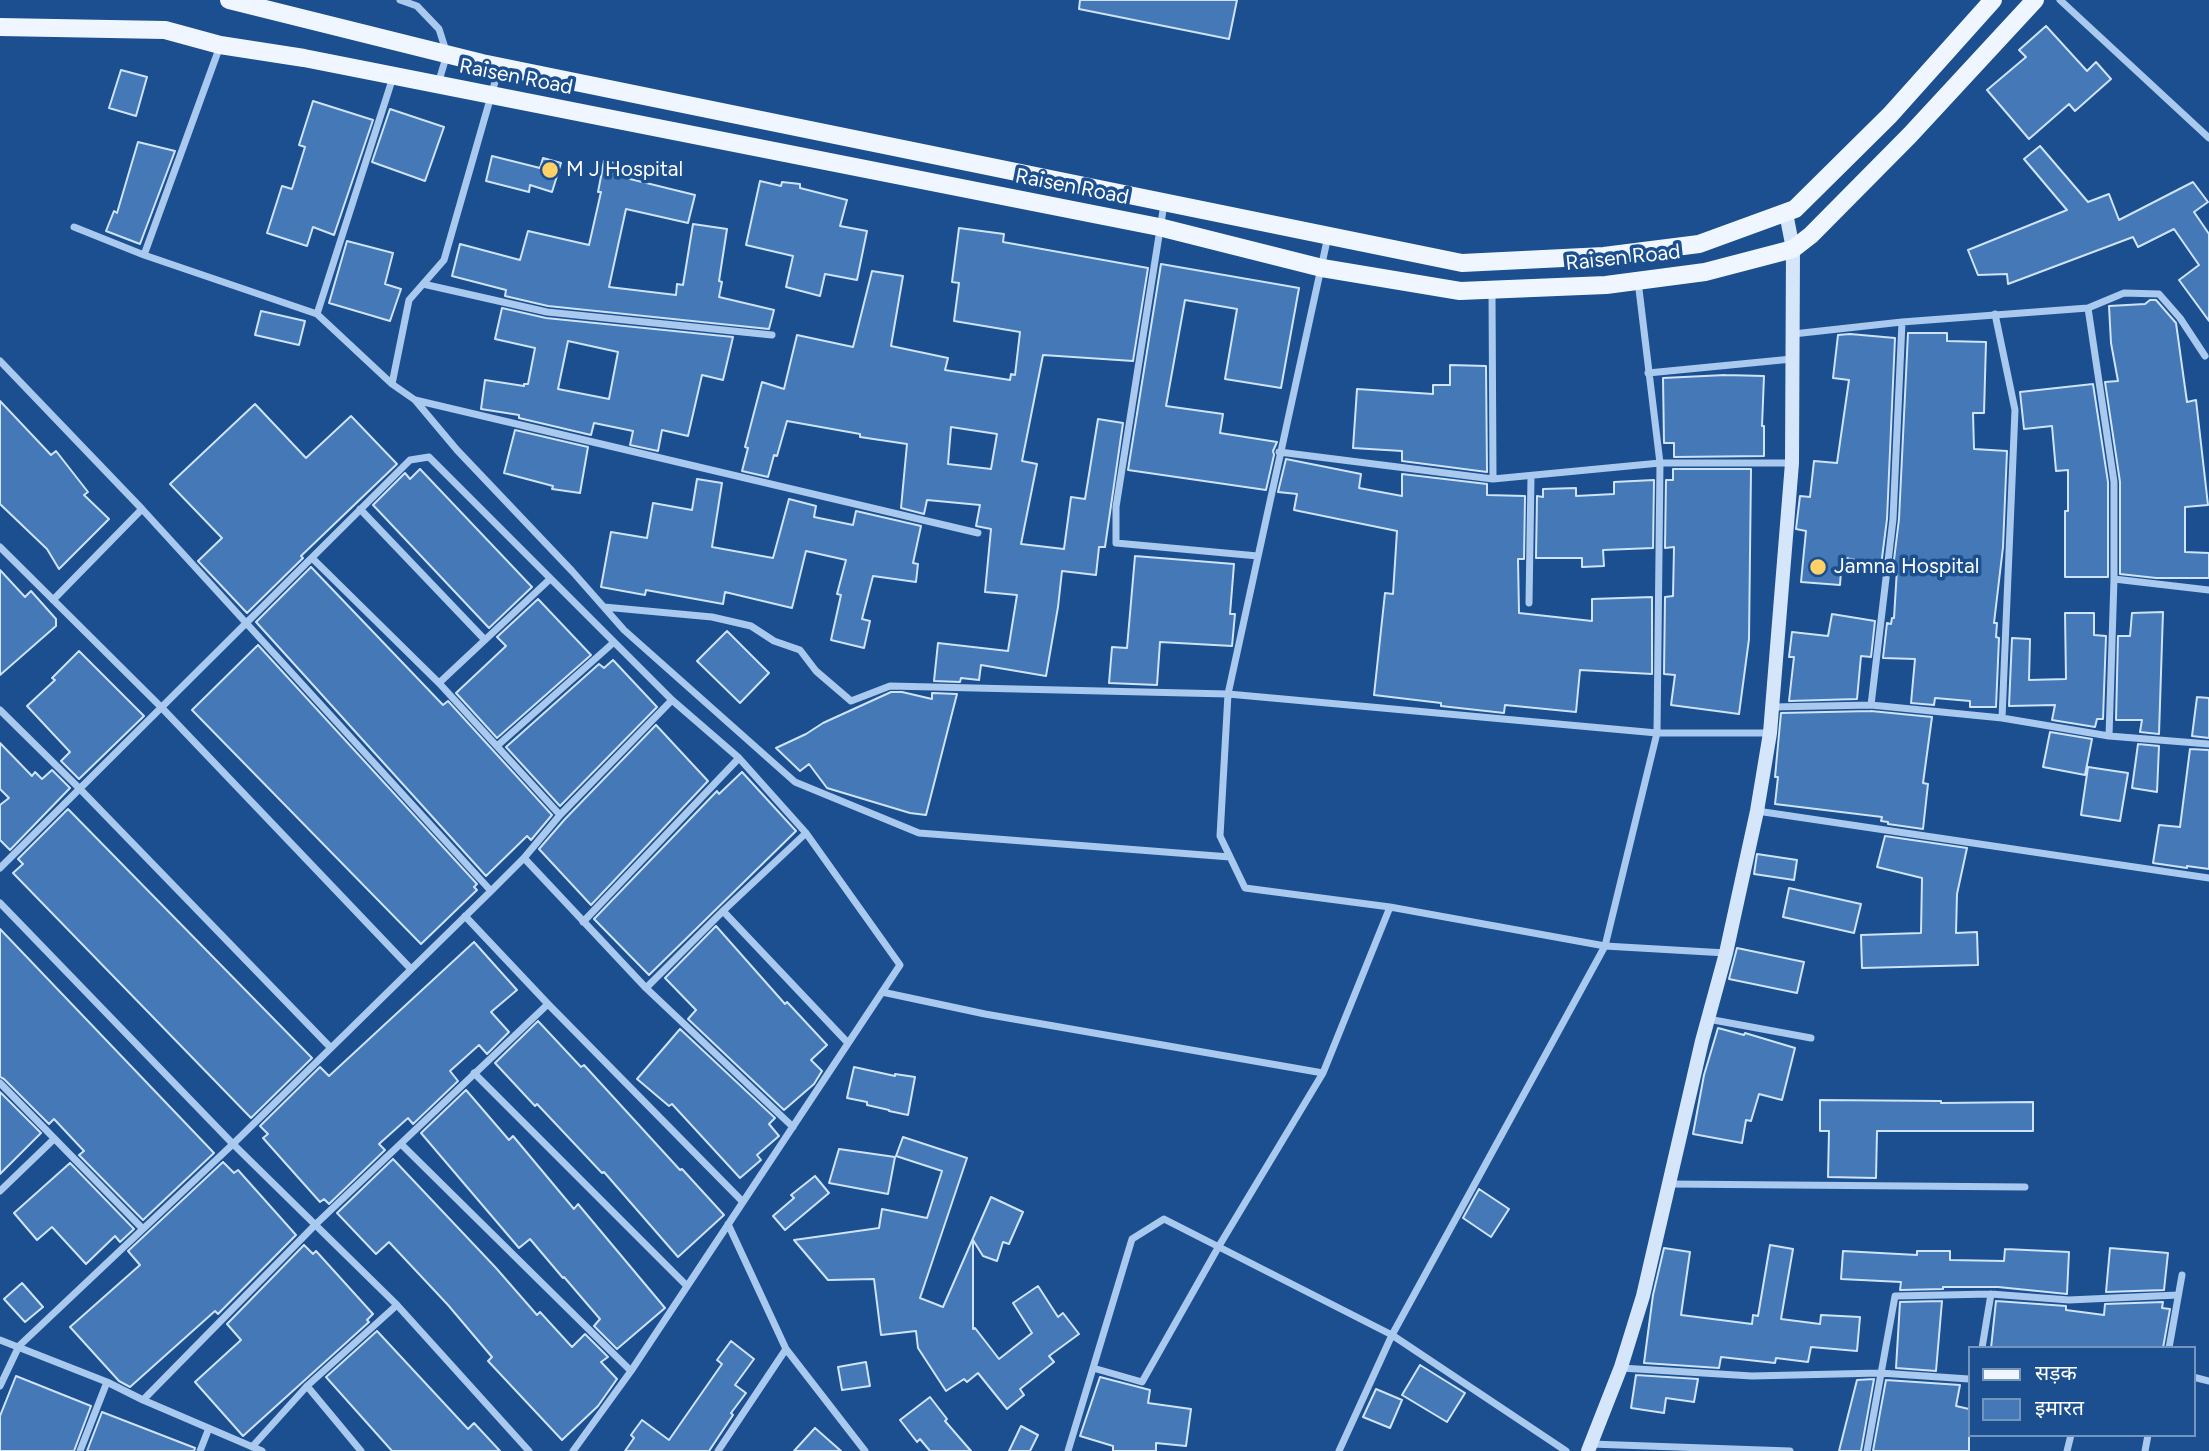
<!DOCTYPE html>
<html>
<head>
<meta charset="utf-8">
<style>
  body { margin:0 }
  #map { position:relative; width:2209px; height:1451px; overflow:hidden; background:#1b4f8f; font-family:Figtree,"Noto Sans Devanagari",sans-serif }
  canvas { display:block }
  .legend { position:absolute; left:1968px; top:1346px; width:228px; height:91px; box-sizing:border-box; background:#1b4f8f; border:2px solid #7695bc; margin:0; padding:9px 12px; list-style:none; font-size:21px; color:#fff }
  .legend li { display:flex; align-items:center; gap:14px; height:35px }
  .legend b { width:35px; border:2px solid #7695bc }
</style>
</head>
<body>
<div id="map">
<canvas width="2209" height="1451"></canvas>
<ul class="legend">
<li><b style="height:9px;background:#f0f6ff"></b>सड़क</li>
<li><b style="height:19px;background:#4478b7"></b>इमारत</li>
</ul>
</div>
<script>
const c = document.querySelector('canvas').getContext('2d');
c.lineJoin = 'round';
function paint(path, color) {
  c.fillStyle = color;
  c.fill(path, 'evenodd');
}
function poly(rows) {
  const path = new Path2D();
  for (const r of rows) {
    path.moveTo(r[0], r[1]);
    for (let i = 2; i < r.length; i += 2) path.lineTo(r[i], r[i + 1]);
  }
  return path;
}
function strokePath(path, color, width, dash) {
  c.strokeStyle = color;
  c.lineWidth = width;
  c.lineCap = dash ? 'butt' : 'round';
  c.setLineDash(dash || []);
  c.stroke(path);
}
function drawText(font, color, halo, rows, align = 'center') {
  c.font = font + ' Figtree,sans-serif';
  c.lineWidth = 7;
  c.setLineDash([]);
  c.textBaseline = 'middle';
  c.strokeStyle = halo;
  c.fillStyle = color;
  for (const [text, x, y, turn = 0] of rows) {
    c.save();
    c.translate(x, y);
    c.rotate((+turn || 0) * Math.PI / 180);
    c.textAlign = isNaN(turn) ? turn : align;
    if (halo) c.strokeText(text, 0, 0);
    c.fillText(text, 0, 0);
    c.restore();
  }
}
const building = poly([
  [1080,0,1237,0,1229,39,1079,9,1080,0],
  [2046,26,2087,71,2096,62,2111,79,2075,111,2069,104,2029,139,1987,90,2026,57,2019,50,2046,26],
  [121,70,147,77,136,116,109,108,121,70],
  [313,101,373,120,334,235,313,227,307,246,267,233,282,186,292,189,305,147,299,145,313,101],
  [390,109,444,127,425,181,372,162,390,109],
  [138,142,175,151,140,244,106,231,114,211,117,213,138,142],
  [2040,146,2088,202,2109,194,2119,220,2193,182,2208,202,2194,212,2209,234,2209,321,2179,280,2199,265,2174,229,2138,247,2133,237,2008,284,2007,274,1978,275,1968,250,2067,210,2024,159,2040,146],
  [492,156,540,168,543,158,561,163,552,192,530,185,529,192,486,181,492,156],
  [604,161,632,166,630,179,695,195,688,223,626,209,609,287,676,295,677,284,683,285,693,224,727,229,719,281,722,282,719,297,774,310,769,329,548,306,505,296,506,290,452,276,460,244,520,260,528,231,589,245,601,192,598,192,604,161],
  [760,181,781,186,782,182,800,184,800,188,847,200,840,226,867,231,857,280,825,274,820,296,786,287,793,256,746,245,760,181],
  [959,228,1004,234,1003,242,1148,268,1133,361,1043,355,1022,461,1037,464,1021,544,1064,549,1071,497,1085,499,1098,419,1123,423,1105,547,1099,547,1096,575,1062,571,1058,607,1046,676,981,665,979,680,961,678,960,682,934,681,938,643,1008,651,1017,595,985,592,991,529,976,526,980,505,927,500,924,514,901,508,907,444,860,437,860,434,787,421,777,456,774,455,768,477,742,471,748,448,745,447,762,382,784,389,797,335,853,347,872,271,903,276,891,346,948,358,945,370,1010,380,1011,374,1015,375,1020,332,954,321,959,283,952,282,959,228],
  [951,427,997,434,991,469,948,464,951,427],
  [347,241,393,253,385,284,401,289,390,321,329,303,347,241],
  [1161,264,1299,288,1281,388,1225,379,1237,309,1185,300,1166,406,1223,414,1220,433,1277,442,1273,451,1274,455,1266,490,1128,470,1161,264],
  [2150,300,2156,300,2176,323,2187,402,2196,400,2208,505,2185,507,2185,552,2209,553,2209,578,2156,578,2120,574,2120,482,2105,382,2118,381,2111,343,2109,306,2145,304,2150,300],
  [502,308,546,318,733,337,723,380,702,375,688,436,662,430,658,451,630,445,633,431,594,423,591,435,519,418,519,415,481,409,485,380,524,386,524,384,528,384,535,348,495,339,502,308],
  [568,341,618,352,609,399,558,389,568,341],
  [261,311,305,321,299,345,255,335,261,311],
  [1908,333,1947,333,1947,341,1986,342,1984,413,1973,413,1974,449,2007,451,2003,547,1994,623,1997,623,1996,637,1999,638,1996,707,1970,707,1970,701,1935,698,1934,705,1911,703,1915,659,1883,658,1887,623,1891,624,1892,618,1894,618,1897,569,1893,568,1899,519,1908,333],
  [1850,334,1895,338,1887,519,1881,566,1842,557,1840,585,1801,582,1806,531,1796,529,1800,496,1810,497,1814,461,1837,463,1849,380,1833,378,1838,335,1850,334],
  [1450,365,1486,366,1487,472,1402,461,1402,451,1353,448,1357,389,1433,394,1433,385,1450,385,1450,365],
  [1725,375,1764,376,1762,426,1764,426,1764,456,1674,457,1674,443,1664,443,1663,378,1725,375],
  [2093,384,2108,482,2108,577,2065,577,2065,511,2068,511,2068,470,2056,471,2052,426,2024,429,2020,392,2093,384],
  [0,401,51,455,56,451,88,492,84,495,109,519,59,569,47,549,0,504,0,401],
  [255,404,306,458,351,416,397,464,301,556,303,558,247,613,198,561,222,538,170,484,255,404],
  [515,430,588,447,580,493,552,489,553,486,504,473,515,430],
  [1286,459,1361,474,1359,488,1402,496,1402,474,1487,484,1487,495,1525,496,1524,559,1518,559,1519,613,1592,621,1592,599,1652,597,1652,674,1580,670,1576,712,1505,705,1504,713,1441,706,1441,703,1374,695,1385,593,1393,594,1397,531,1294,510,1297,494,1278,492,1286,459],
  [420,469,532,587,489,628,373,505,405,473,410,479,420,469],
  [1673,469,1751,469,1749,639,1739,714,1671,705,1675,675,1664,674,1665,597,1673,596,1674,547,1665,548,1666,480,1673,480,1673,469],
  [697,479,722,483,712,547,773,558,789,499,816,506,814,517,853,525,856,511,921,526,913,563,918,564,916,582,873,576,862,619,870,621,864,648,831,640,841,595,837,594,846,560,806,551,792,608,725,592,723,604,646,590,645,595,601,587,611,532,647,538,653,503,692,510,697,479],
  [1654,480,1653,548,1603,550,1604,566,1582,567,1582,558,1536,558,1537,496,1543,497,1543,489,1576,488,1576,496,1614,494,1614,482,1654,480],
  [1135,556,1234,564,1230,614,1235,614,1232,646,1160,642,1157,685,1109,683,1112,647,1127,648,1135,556],
  [311,567,443,705,448,701,552,815,531,840,527,836,486,876,256,622,311,567],
  [0,570,25,597,31,591,56,619,56,626,0,675,0,570],
  [538,599,591,655,497,738,456,693,506,646,497,637,538,599],
  [2163,612,2159,734,2140,732,2142,720,2116,720,2118,636,2130,636,2132,613,2163,612],
  [2065,613,2094,613,2094,635,2106,636,2103,719,2097,719,2095,727,2052,720,2055,705,2009,706,2012,638,2030,639,2029,680,2066,679,2065,613],
  [1832,614,1875,621,1871,657,1861,656,1857,699,1789,701,1794,657,1789,657,1792,632,1828,636,1832,614],
  [727,631,769,673,740,703,697,661,727,631],
  [258,645,477,884,474,887,477,890,421,944,192,710,258,645],
  [79,651,144,716,79,779,61,761,70,752,27,706,55,680,52,678,79,651],
  [613,660,657,707,560,806,506,747,599,664,604,668,613,660],
  [891,692,902,692,932,699,932,693,957,694,926,815,910,813,827,788,809,764,800,771,776,748,806,734,823,723,891,692],
  [2197,697,2209,698,2209,738,2192,736,2197,697],
  [1871,711,1932,717,1923,783,1928,784,1923,829,1888,824,1888,822,1881,821,1882,817,1775,804,1778,777,1775,777,1781,713,1871,711],
  [656,725,708,781,591,905,539,849,565,819,656,725],
  [2050,732,2092,739,2085,775,2043,767,2050,732],
  [0,743,32,776,35,772,42,779,52,770,70,788,10,850,0,840,0,805,9,798,0,789,0,743],
  [2138,744,2159,746,2157,792,2132,788,2138,744],
  [2190,749,2209,750,2209,869,2187,866,2187,868,2153,863,2159,825,2180,827,2190,749],
  [2088,767,2128,773,2120,821,2081,815,2088,767],
  [742,772,796,831,649,975,594,919,717,791,719,794,742,772],
  [68,809,312,1058,251,1118,13,873,23,864,18,859,68,809],
  [1885,836,1967,848,1957,894,1956,933,1977,932,1978,965,1862,968,1861,935,1921,933,1922,878,1877,867,1885,836],
  [1757,854,1797,860,1794,880,1754,874,1757,854],
  [1789,888,1861,904,1854,933,1783,917,1789,888],
  [716,926,785,1004,787,1002,827,1045,811,1060,822,1071,814,1084,784,1110,688,1019,696,1010,665,978,716,926],
  [0,929,214,1153,143,1220,79,1155,84,1151,54,1119,49,1124,4,1079,0,1077,0,929],
  [474,942,517,990,491,1012,509,1032,487,1054,479,1045,450,1071,458,1081,413,1124,408,1118,379,1144,385,1150,329,1204,324,1199,320,1202,263,1138,268,1134,260,1126,320,1067,329,1076,474,942],
  [1737,948,1804,962,1797,993,1729,979,1737,948],
  [538,1021,581,1067,584,1065,680,1170,682,1169,724,1215,678,1257,604,1172,602,1173,537,1104,535,1106,495,1063,538,1021],
  [1718,1028,1744,1035,1745,1033,1795,1048,1782,1100,1759,1094,1751,1121,1746,1120,1742,1143,1693,1134,1704,1075,1718,1028],
  [680,1029,775,1118,769,1124,779,1136,757,1155,761,1160,740,1178,672,1104,669,1106,637,1079,680,1029],
  [854,1067,895,1076,895,1074,915,1077,908,1115,889,1111,889,1110,867,1105,867,1102,847,1098,854,1067],
  [466,1090,509,1140,513,1136,574,1209,578,1204,665,1308,617,1349,594,1326,600,1319,564,1277,563,1278,530,1239,519,1248,421,1133,466,1090],
  [0,1092,41,1133,0,1174,0,1092],
  [1820,1100,1941,1101,1941,1103,2033,1102,2033,1131,1877,1131,1876,1178,1828,1177,1829,1131,1820,1131,1820,1100],
  [903,1137,967,1158,920,1298,943,1307,991,1197,1023,1212,1009,1244,1003,1242,997,1261,983,1256,973,1240,973,1329,975,1328,999,1359,1032,1333,1013,1303,1038,1286,1058,1317,1063,1313,1079,1334,1049,1356,1054,1362,1020,1389,1024,1395,1007,1409,978,1373,967,1382,964,1379,946,1391,918,1348,916,1331,881,1335,874,1279,828,1280,794,1240,879,1228,882,1209,927,1218,942,1171,896,1156,903,1137],
  [839,1149,895,1157,888,1194,829,1183,839,1149],
  [393,1159,496,1268,537,1315,540,1312,572,1347,585,1334,608,1357,601,1362,617,1379,598,1406,562,1440,488,1361,492,1357,448,1305,389,1242,376,1254,337,1213,393,1159],
  [223,1162,234,1173,238,1170,296,1235,218,1314,215,1311,130,1387,119,1381,70,1327,140,1265,128,1251,223,1162],
  [70,1163,134,1229,120,1242,115,1236,86,1264,52,1227,37,1240,14,1213,70,1163],
  [815,1176,829,1193,785,1230,773,1216,794,1198,791,1195,815,1176],
  [1479,1189,1509,1209,1491,1237,1463,1218,1479,1189],
  [304,1245,313,1254,316,1251,373,1314,367,1320,369,1322,243,1436,195,1382,241,1340,227,1324,304,1245],
  [1770,1245,1793,1249,1781,1319,1820,1324,1821,1315,1860,1317,1857,1351,1811,1347,1808,1362,1776,1358,1775,1363,1721,1357,1719,1368,1644,1363,1653,1295,1664,1248,1690,1252,1681,1315,1752,1324,1753,1315,1758,1316,1770,1245],
  [2110,1248,2168,1253,2164,1290,2106,1292,2110,1248],
  [2005,1249,2069,1252,2067,1294,1998,1287,1943,1287,1943,1289,1900,1290,1901,1282,1841,1279,1843,1251,1917,1255,1917,1251,1950,1251,1950,1260,2004,1261,2005,1249],
  [22,1283,43,1307,25,1322,4,1299,22,1283],
  [1942,1301,1936,1371,1896,1368,1900,1302,1942,1301],
  [1996,1301,2066,1306,2066,1310,2104,1315,2105,1304,2163,1302,2162,1308,2170,1309,2163,1348,1991,1348,1996,1301],
  [377,1331,468,1429,474,1423,500,1451,392,1451,326,1377,377,1331],
  [731,1341,754,1359,735,1385,746,1393,731,1413,733,1415,709,1451,625,1451,634,1438,631,1435,642,1420,669,1440,722,1364,717,1360,731,1341],
  [866,1362,870,1386,842,1390,838,1367,866,1362],
  [1420,1365,1465,1393,1447,1422,1402,1395,1420,1365],
  [1636,1375,1698,1379,1694,1402,1666,1398,1664,1413,1631,1408,1636,1375],
  [16,1376,91,1406,74,1451,0,1451,0,1416,16,1376],
  [1100,1377,1150,1390,1148,1403,1191,1409,1186,1446,1156,1443,1156,1451,1113,1451,1113,1446,1080,1436,1100,1377],
  [1874,1379,1861,1451,1839,1451,1857,1380,1874,1379],
  [1886,1380,1960,1385,1956,1406,1969,1409,1969,1451,1873,1451,1886,1380],
  [1376,1389,1402,1400,1390,1428,1363,1417,1376,1389],
  [930,1397,947,1419,945,1421,971,1451,930,1451,920,1439,917,1442,900,1420,930,1397],
  [102,1412,195,1448,194,1451,87,1451,102,1412],
  [1021,1426,1038,1435,1030,1451,1009,1451,1021,1426],
  [815,1428,841,1451,794,1451,815,1428]
]);
paint(building, '#4478b7');
strokePath(building, '#cfe3fa', 2);
strokePath(poly([
  [400,0,417,6,439,29,447,54,438,84],
  [2060,0,2209,138],
  [499,68,444,260,409,300,392,384,415,400,978,533],
  [1164,204,1116,507,1116,543,1258,556],
  [74,227,144,255,317,314,393,77],
  [1328,236,1228,694,1220,836,1245,888,1390,907,1605,946,1726,953],
  [144,255,220,46],
  [423,284,547,312,772,335],
  [1492,291,1493,479],
  [2088,308,2114,482,2114,579,2109,736],
  [317,314,392,384],
  [1995,314,2015,410,2002,718],
  [1793,334,1902,322,2088,308,2124,293,2159,294,2180,318,2205,356],
  [0,361,142,509,491,891],
  [1648,373,1792,359],
  [415,400,457,450,572,571,624,630,795,782,919,833,1230,857],
  [1279,452,1493,479,1660,463,1792,463],
  [360,509,485,640],
  [0,547,161,707,410,968],
  [312,558,439,683,560,815],
  [2114,579,2209,590],
  [53,600,142,509],
  [1529,603,1531,477],
  [604,607,712,617,751,626,774,641,800,650,816,671,851,701,890,686,1228,694,1657,733,1770,733],
  [439,683,550,579],
  [1871,705,1893,519,1902,322],
  [1773,707,1871,705,2002,718,2109,736,2209,744],
  [0,710,79,788,330,1047],
  [497,746,613,643],
  [1757,811,2209,878],
  [524,858,646,988,793,1127],
  [0,868,410,460,429,457,672,700,739,758,806,833,900,965,631,1371,573,1451],
  [0,903,233,1144,397,1305,529,1451],
  [723,911,848,1043],
  [465,916,548,1004,743,1202],
  [583,922,739,758],
  [646,988,723,911,806,833],
  [882,992,985,1014,1323,1073],
  [1708,1019,1811,1038],
  [474,1073,687,1286],
  [0,1083,142,1228],
  [401,1144,631,1371],
  [1670,1184,2025,1187],
  [0,1191,54,1139],
  [728,1224,786,1349,865,1451],
  [0,1340,107,1382,143,1400,262,1451],
  [1982,1348,1991,1294],
  [2169,1348,2182,1275],
  [1093,1368,1142,1382,1219,1246,1323,1073,1390,907],
  [1621,1368,1752,1376,1880,1373,1969,1379],
  [2193,1377,2209,1381],
  [0,1386,19,1346,233,1144,491,891,524,858,560,815,672,700],
  [307,1386,361,1451],
  [143,1400,316,1224,548,1004],
  [1591,1444,1790,1451],
  [252,1447,307,1386,397,1305],
  [80,1451,107,1382],
  [200,1451,209,1428],
  [718,1451,786,1349],
  [1068,1451,1132,1239,1164,1219,1392,1335,1566,1451],
  [1339,1451,1392,1335,1605,946,1657,733,1660,463,1638,281],
  [1867,1451,1895,1296,1991,1294,2069,1300,2178,1295],
  [2067,1451,2071,1435],
  [2145,1451,2148,1435]
]), '#a9c9ee', 7);
strokePath(poly([
  [1588,1451,1621,1367,1643,1296,1702,1041,1726,953,1757,811,1770,733,1792,463,1793,249,1786,213]
]), '#d6e6fa', 14);
strokePath(poly([
  [229,0,482,63,1462,263,1604,256,1699,244,1795,209,1890,115,1993,0],
  [0,27,165,30,220,45,304,58,1159,227,1322,268,1460,291,1606,285,1705,272,1793,249,1811,235,1910,135,2035,0]
]), '#f0f6ff', 18);
for (const [x, y, r, color] of [
  [550,170,9,"#ffd166"],
  [1818,567,9,"#ffd166"]
]) {
  const dot = new Path2D();
  dot.arc(x, y, r, 0, 2 * Math.PI);
  c.fillStyle = color;
  c.fill(dot);
  strokePath(dot, '#1b4f8f', 2.5);
}
drawText('21px', '#fff', '#1b4f8f', [
  ["Raisen Road",516,77,11],
  ["Raisen Road",1072,187,11],
  ["Raisen Road",1623,258,-6]
]);
drawText('21px', '#fff', '#1b4f8f', [
  ["M J Hospital",566,170],
  ["Jamna Hospital",1834,567]
], 'left');
</script>
</body>
</html>
